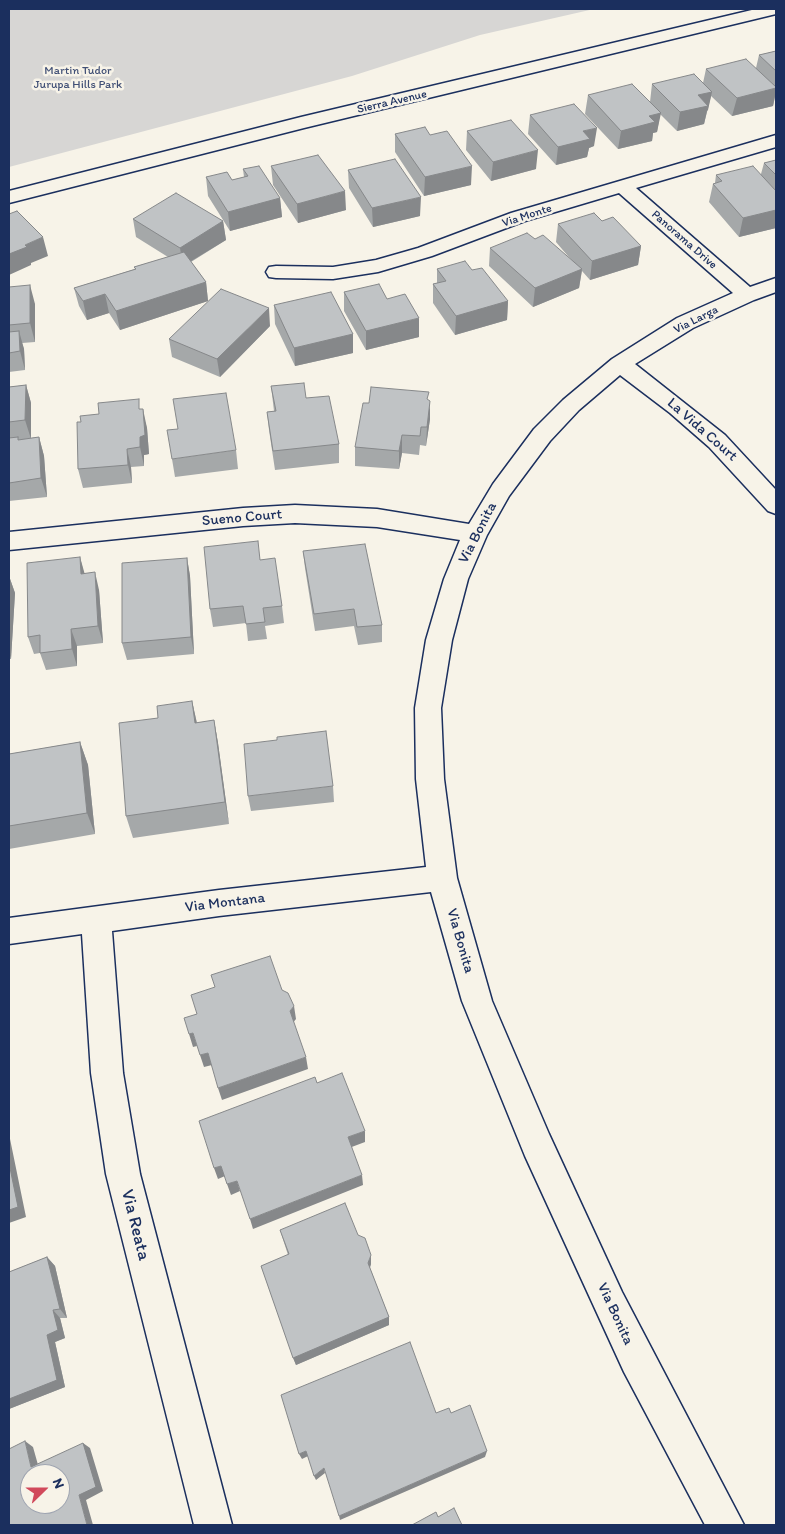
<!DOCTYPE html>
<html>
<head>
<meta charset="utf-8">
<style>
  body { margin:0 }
  #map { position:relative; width:785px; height:1534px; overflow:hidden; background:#f7f3e8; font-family:Itim,sans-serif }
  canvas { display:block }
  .frame { position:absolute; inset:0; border:10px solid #1b2f5e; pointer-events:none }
  .north { position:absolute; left:20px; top:1464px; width:50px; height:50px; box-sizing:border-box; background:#f7f3e8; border:1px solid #9fa5b1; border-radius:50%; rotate:68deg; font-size:14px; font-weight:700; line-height:20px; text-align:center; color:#1b2f5e }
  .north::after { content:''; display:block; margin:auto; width:18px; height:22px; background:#d1495b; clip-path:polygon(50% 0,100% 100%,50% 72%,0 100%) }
</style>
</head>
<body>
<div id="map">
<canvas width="785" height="1534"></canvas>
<div class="frame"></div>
<div class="north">N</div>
</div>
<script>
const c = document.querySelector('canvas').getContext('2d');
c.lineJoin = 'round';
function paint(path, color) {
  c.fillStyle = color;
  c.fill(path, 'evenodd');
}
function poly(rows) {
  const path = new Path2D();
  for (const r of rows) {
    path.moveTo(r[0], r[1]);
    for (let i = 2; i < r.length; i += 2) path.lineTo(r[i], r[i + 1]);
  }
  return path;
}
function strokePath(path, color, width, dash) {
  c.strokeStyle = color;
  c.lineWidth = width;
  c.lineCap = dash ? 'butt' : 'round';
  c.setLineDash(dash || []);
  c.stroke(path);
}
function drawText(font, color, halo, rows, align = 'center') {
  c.font = font + ' Itim,sans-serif';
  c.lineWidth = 5;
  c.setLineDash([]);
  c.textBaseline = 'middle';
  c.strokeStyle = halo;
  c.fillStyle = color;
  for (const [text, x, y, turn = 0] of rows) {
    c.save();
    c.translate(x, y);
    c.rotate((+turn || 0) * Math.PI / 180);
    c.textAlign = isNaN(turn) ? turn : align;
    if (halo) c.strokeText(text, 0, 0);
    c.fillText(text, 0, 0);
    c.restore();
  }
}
paint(poly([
  [9,9,594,9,480,35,352,76,9,167]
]), '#d7d6d4');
const street = poly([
  [776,135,776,147,636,188,750,287,776,278,776,292,754,300,693,328,635,364,725,435,776,490,776,514,768,511,709,447,670,413,620,375,579,410,550,441,509,496,487,535,468,579,452,640,441,708,444,779,457,878,492,1001,549,1134,622,1292,744,1525,705,1525,624,1372,525,1156,462,1001,431,892,219,916,112,931,123,1073,140,1174,232,1525,194,1525,106,1174,91,1073,82,934,9,944,9,918,219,890,426,867,416,779,415,708,426,640,444,579,460,540,377,527,295,523,243,526,9,550,9,532,243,508,295,505,377,509,469,524,493,484,534,429,563,400,612,359,677,318,733,293,619,193,525,221,432,256,378,272,333,279,276,278,269,277,266,272,269,267,276,266,333,267,376,260,418,248,511,213,776,135]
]);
const primary = poly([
  [756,9,776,9,776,14,304,128,9,203,9,191,301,117,756,9]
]);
strokePath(street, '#1b2f5e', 3);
strokePath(primary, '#1b2f5e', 3);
paint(street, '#f7f3e8');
paint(primary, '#f7f3e8');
paint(poly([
  [776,51,776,94,776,93,773,106,732,116,711,96,704,124,677,131,660,114,657,132,653,133,652,141,618,149,585,114,588,95,650,102,652,84,703,83,706,69,756,68,759,55],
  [530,115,594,146,589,148,587,157,556,165,528,134],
  [467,131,536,169,491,181,466,150],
  [395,134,430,135,471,185,424,196,395,152],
  [776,160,776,228,739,237,709,202,713,184,715,183,716,175,761,174,764,163],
  [271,166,346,210,298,223,273,185],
  [243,169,280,198,282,217,230,231,208,196,206,177,232,180,244,177],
  [348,170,420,216,373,227,349,188],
  [133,219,223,221,226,240,191,262,206,282,208,301,120,330,109,313,87,320,79,306,74,288,135,269,134,267,168,257,136,237],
  [602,221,641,246,638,265,590,280,582,271,579,288,533,307,489,266,490,248,535,239,573,262,556,242,558,224],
  [437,269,472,270,508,301,507,320,455,335,433,303,433,284,437,283],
  [9,287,35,304,35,342,22,343,24,349,25,370,9,372],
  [344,292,387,299,419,337,366,350,344,311],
  [274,305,353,334,353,353,295,366,275,324],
  [270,326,220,377,172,357,169,339],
  [26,385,31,403,31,438,39,437,44,456,47,497,9,501,9,387],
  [271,386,306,398,339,444,339,463,275,470,269,430,267,412,274,411],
  [428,400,430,419,426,446,420,445,419,455,402,453,399,469,355,466,355,447],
  [141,409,147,428,149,454,144,455,144,466,131,467,132,483,83,488,78,469,81,422],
  [236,450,238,469,175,477,172,459],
  [303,551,382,625,382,642,358,645,354,626,315,631,305,568],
  [80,557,84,574,99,590,103,643,77,646,77,666,46,670,40,653,34,654,28,637],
  [187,558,190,576,194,654,127,660,122,643],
  [261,560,282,606,284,623,265,626,267,639,248,641,246,623,213,627,210,609],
  [9,576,15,593,11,659,9,659],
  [192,701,197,723,214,720,218,743,229,824,133,838,126,816,158,718],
  [80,742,88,765,95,834,9,849,9,754],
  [333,786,334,802,251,811,248,796],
  [280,1230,358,1235,371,1264,370,1268,389,1317,389,1325,296,1365,261,1266,288,1255],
  [47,1257,55,1266,67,1318,60,1318,65,1338,55,1342,65,1387,9,1409,9,1272]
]), '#a5a8a9');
paint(poly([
  [776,88,776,91,773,106,732,116,737,98],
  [712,92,708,110,707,111,704,124,677,131,680,112,698,95],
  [661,113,657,132,653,133,652,141,618,149,621,131,649,116],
  [597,128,594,146,589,148,587,157,556,165,558,147,583,131],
  [538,150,536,169,491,181,493,162],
  [472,166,471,185,424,196,425,177],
  [345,191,346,210,298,223,297,204],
  [421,197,420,216,373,227,372,208],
  [280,198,282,217,230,231,228,212],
  [776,210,776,228,739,237,743,218],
  [223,221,226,240,183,266,180,248],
  [43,237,48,256,31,263,31,265,9,275,9,254,25,245],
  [641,246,638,265,590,280,592,261],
  [582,269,579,288,533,307,535,288],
  [206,282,208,301,120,330,116,311],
  [30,285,35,304,35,342,30,323],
  [105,294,109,313,87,320,83,301],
  [508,301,507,320,455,335,456,316],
  [269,308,270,326,220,377,217,359],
  [419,318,419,337,366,350,366,331],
  [19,331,24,349,25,370,20,351],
  [353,334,353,353,295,366,294,348],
  [26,385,31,403,31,439,25,420],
  [430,401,430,419,426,446,427,427],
  [143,409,147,428,149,454,144,455,144,466,140,447,140,437],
  [402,435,402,453,399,469,399,451],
  [39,437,44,456,47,497,41,478],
  [127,449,131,467,132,483,128,465],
  [80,557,85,575,81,574],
  [187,558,190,576,194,654,191,637],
  [95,572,99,590,103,643,98,626],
  [9,576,15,593,11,659,9,652],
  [71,629,77,646,77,666,72,649],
  [192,701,197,724,195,723],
  [214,720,218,743,229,824,225,802],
  [80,742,88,765,95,834,87,813],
  [294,1006,296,1019,292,1024,290,1011],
  [193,1033,197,1046,193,1047,189,1034],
  [208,1053,212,1065,204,1067,200,1055],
  [306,1057,308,1069,222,1100,218,1088],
  [365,1131,365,1142,349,1148,348,1137],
  [9,1134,26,1217,9,1223],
  [221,1166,225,1176,218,1179,214,1168],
  [362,1175,363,1185,253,1229,250,1219],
  [237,1181,240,1191,231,1195,227,1184],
  [371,1255,371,1264,368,1272,368,1263],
  [47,1257,55,1266,67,1318,60,1309],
  [53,1310,60,1318,65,1338,55,1342,65,1387,9,1409,9,1399,47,1335],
  [389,1317,389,1325,296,1365,293,1358],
  [25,1441,33,1447,40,1472,31,1467],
  [83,1443,90,1448,103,1491,86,1500,93,1525,87,1525,79,1495],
  [306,1451,308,1456,302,1459,299,1454],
  [487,1451,485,1457,340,1520,339,1516],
  [324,1468,325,1473,316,1480,314,1476]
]), '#86888a');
const building = poly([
  [776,51,776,71,759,55,776,51],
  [746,59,776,87,776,88,737,98,706,69,746,59],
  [694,74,712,92,698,95,708,106,680,112,652,84,694,74],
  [632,84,661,113,649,116,655,122,621,131,588,95,632,84],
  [574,104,597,128,583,131,590,139,558,147,530,115,574,104],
  [511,120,538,150,493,162,467,131,511,120],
  [425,127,430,135,447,131,472,166,425,177,395,134,425,127],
  [318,155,345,191,297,204,271,166,318,155],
  [395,159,421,197,372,208,348,170,395,159],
  [776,160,776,175,764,163,776,160],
  [259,166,280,198,228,212,206,177,227,172,232,180,248,176,243,169,259,166],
  [753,166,776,191,776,210,743,218,713,184,722,181,716,175,753,166],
  [176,193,223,221,180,248,133,219,176,193],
  [17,211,43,237,25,245,27,247,9,254,9,214,17,211],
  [594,213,602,221,613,217,641,246,592,261,558,224,594,213],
  [527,233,535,239,543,235,582,269,535,288,490,248,527,233],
  [184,252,206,282,116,311,105,294,83,301,74,288,136,269,134,267,184,252],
  [465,261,472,270,482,268,508,301,456,316,433,284,446,281,437,269,465,261],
  [379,284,387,299,405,294,419,318,366,331,344,292,379,284],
  [30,285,30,323,9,325,9,287,30,285],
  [221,289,269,308,217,359,169,339,221,289],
  [331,292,353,334,294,348,274,305,331,292],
  [19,331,20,351,9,353,9,332,19,331],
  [304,383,306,398,329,396,339,444,273,451,267,412,276,411,271,386,304,383],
  [26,385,25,420,9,422,9,387,26,385],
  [371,387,429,392,427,399,430,401,427,427,421,427,420,436,402,435,399,451,355,447,363,403,369,403,371,387],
  [226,393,236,450,172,459,167,430,178,429,173,399,226,393],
  [139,399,139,409,143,409,145,435,140,437,140,447,127,449,128,465,78,469,77,422,81,422,80,416,99,414,98,403,139,399],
  [18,437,18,440,39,437,41,478,9,483,9,438,18,437],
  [258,541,260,560,275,558,282,606,263,608,265,622,246,624,243,606,210,609,204,547,258,541],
  [365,544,382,625,357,627,354,609,314,614,303,551,365,544],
  [80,557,81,574,95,572,98,626,71,629,72,649,40,653,40,635,28,637,27,563,80,557],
  [187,558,191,637,122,643,122,563,187,558],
  [192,701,195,723,214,720,225,802,126,816,119,723,158,718,157,706,192,701],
  [326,731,333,786,248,796,244,744,277,740,277,737,326,731],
  [80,742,87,813,9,826,9,754,80,742],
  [270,956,282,990,288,993,294,1006,290,1011,306,1057,218,1088,208,1053,200,1055,193,1033,189,1034,184,1018,197,1014,191,995,215,987,211,975,270,956],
  [342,1073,365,1131,348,1137,362,1175,250,1219,237,1181,227,1184,221,1166,214,1168,199,1121,315,1077,317,1083,342,1073],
  [9,1163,18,1207,9,1210,9,1163],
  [345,1203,358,1235,365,1238,371,1255,368,1263,389,1317,293,1358,261,1266,289,1254,280,1230,345,1203],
  [47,1257,60,1309,53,1310,58,1330,47,1335,57,1380,9,1399,9,1272,47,1257],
  [410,1342,436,1413,449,1408,451,1413,470,1405,487,1451,339,1516,324,1468,314,1476,306,1451,299,1454,281,1395,410,1342],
  [25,1441,31,1467,83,1443,96,1487,79,1495,87,1525,9,1525,9,1449,25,1441],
  [30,1474,60,1474,60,1504,30,1504,30,1474],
  [454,1508,462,1525,412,1525,436,1512,438,1517,454,1508]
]);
paint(building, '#c0c3c5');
strokePath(building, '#86888a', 1);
drawText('12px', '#415076', '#f7f3e8', [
  ["Martin Tudor",78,71],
  ["Jurupa Hills Park",78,85]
]);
drawText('12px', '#1b2f5e', '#f7f3e8', [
  ["Sierra Avenue",392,102,-13],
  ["Via Monte",527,216,-18],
  ["Panorama Drive",684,240,41],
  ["Via Larga",696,320,-27]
]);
drawText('15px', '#1b2f5e', '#f7f3e8', [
  ["La Vida Court",702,430,41],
  ["Sueno Court",242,518,-5],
  ["Via Bonita",478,533,-63],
  ["Via Montana",225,903,-7],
  ["Via Bonita",460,941,74],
  ["Via Bonita",615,1314,65]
]);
drawText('18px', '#1b2f5e', '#f7f3e8', [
  ["Via Reata",135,1225,76]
]);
</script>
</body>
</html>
